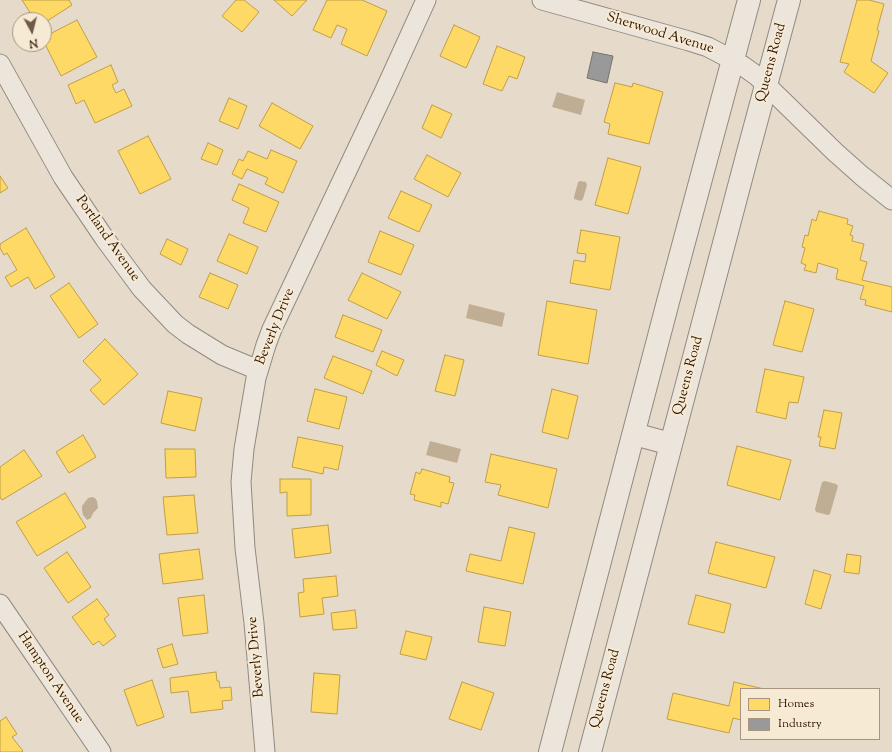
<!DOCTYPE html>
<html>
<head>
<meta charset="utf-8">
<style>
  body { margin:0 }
  #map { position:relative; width:892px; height:752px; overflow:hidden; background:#e6dbca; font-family:"Sorts Mill Goudy",serif }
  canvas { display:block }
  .legend { position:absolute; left:740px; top:688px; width:140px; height:52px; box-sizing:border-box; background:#f7ead4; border:1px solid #a7957f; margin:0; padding:5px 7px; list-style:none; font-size:12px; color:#2e1600 }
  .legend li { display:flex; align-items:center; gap:8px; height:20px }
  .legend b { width:20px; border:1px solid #a7957f }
  .north { position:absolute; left:12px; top:12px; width:40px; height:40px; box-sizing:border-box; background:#f7ead4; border:1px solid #a7957f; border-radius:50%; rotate:173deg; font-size:11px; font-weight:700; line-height:16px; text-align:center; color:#2e1600 }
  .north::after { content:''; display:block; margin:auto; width:14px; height:18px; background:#6e5b47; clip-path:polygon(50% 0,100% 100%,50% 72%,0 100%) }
</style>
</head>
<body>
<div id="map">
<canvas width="892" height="752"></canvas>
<ul class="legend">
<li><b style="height:11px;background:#ffd966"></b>Homes</li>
<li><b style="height:11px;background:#999"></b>Industry</li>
</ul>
<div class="north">N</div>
</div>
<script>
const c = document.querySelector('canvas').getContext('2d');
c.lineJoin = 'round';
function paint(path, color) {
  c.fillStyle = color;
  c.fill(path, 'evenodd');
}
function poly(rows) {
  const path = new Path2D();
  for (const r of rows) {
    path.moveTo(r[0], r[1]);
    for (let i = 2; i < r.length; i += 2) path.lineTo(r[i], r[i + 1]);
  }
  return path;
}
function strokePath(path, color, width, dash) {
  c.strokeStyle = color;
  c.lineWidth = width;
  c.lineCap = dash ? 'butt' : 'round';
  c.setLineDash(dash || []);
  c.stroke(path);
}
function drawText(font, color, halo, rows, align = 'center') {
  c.font = font + ' "Sorts Mill Goudy",serif';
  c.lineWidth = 4;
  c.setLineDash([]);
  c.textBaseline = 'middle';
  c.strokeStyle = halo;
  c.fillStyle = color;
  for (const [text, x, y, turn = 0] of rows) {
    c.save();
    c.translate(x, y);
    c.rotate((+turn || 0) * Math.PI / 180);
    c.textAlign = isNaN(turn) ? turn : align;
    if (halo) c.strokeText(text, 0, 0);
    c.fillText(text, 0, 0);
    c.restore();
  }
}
paint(poly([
  [557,92,585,100,581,115,552,107],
  [580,181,586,182,587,185,583,199,581,201,574,199,574,197,578,182],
  [469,304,505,313,502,327,466,318],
  [430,441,461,449,457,463,426,455],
  [825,481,836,484,838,486,830,514,828,515,816,512,815,509,822,482],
  [92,497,95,498,97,501,98,508,93,513,91,518,87,520,83,515,82,510,82,506,88,498]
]), '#c0ae94');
const homes = poly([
  [22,0,69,0,72,5,44,23,44,20,35,20,22,0],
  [236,0,244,0,259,12,242,32,222,16,236,0],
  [274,0,307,0,292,16,274,0],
  [327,0,362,0,387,11,367,56,341,44,347,29,337,25,331,38,313,30,327,0],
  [857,0,869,0,884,4,877,30,879,31,871,61,888,73,874,93,844,72,849,64,840,62,857,0],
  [77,20,97,57,61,76,44,42,44,37,77,20],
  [454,25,480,37,466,68,440,56,454,25],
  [497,46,525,57,517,79,509,76,502,91,483,84,497,46],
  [111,65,118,82,112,85,116,93,124,89,132,106,95,123,84,100,76,104,68,85,111,65],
  [615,83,632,87,633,83,663,92,649,144,608,134,610,124,604,122,615,83],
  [229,98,247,106,238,129,219,121,229,98],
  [272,103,313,126,300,149,259,126,272,103],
  [432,105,452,114,441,138,422,128,432,105],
  [148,136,171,179,140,194,118,151,148,136],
  [208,143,223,150,217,165,201,159,208,143],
  [271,150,297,161,283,193,265,184,268,178,247,169,242,179,232,174,239,159,243,161,248,151,267,159,271,150],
  [427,155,461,173,448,197,414,179,427,155],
  [608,158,641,167,628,214,595,205,608,158],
  [0,176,8,188,0,193,0,176],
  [239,184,279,202,266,232,243,223,249,208,232,200,239,184],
  [401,191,432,205,419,232,388,218,401,191],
  [819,211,848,219,847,224,853,226,850,235,853,236,852,241,864,244,860,260,867,262,862,280,892,287,892,312,865,305,866,300,860,299,864,286,836,279,838,269,818,263,816,273,804,270,806,265,801,263,805,248,802,247,805,235,808,236,812,219,816,221,819,211],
  [26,228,55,277,35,289,28,277,11,287,5,277,17,270,7,253,4,255,0,248,0,244,26,228],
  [581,230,620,237,610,290,570,283,574,260,585,262,586,254,577,253,581,230],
  [380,231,414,245,401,275,368,262,380,231],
  [229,234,258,247,247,274,217,261,229,234],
  [167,239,188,249,181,265,160,254,167,239],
  [210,273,238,285,228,309,199,297,210,273],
  [362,273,401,292,387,319,348,300,362,273],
  [69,283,98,324,79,338,50,296,69,283],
  [547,301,597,310,588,364,538,355,547,301],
  [785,301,814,309,802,352,773,345,785,301],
  [343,315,382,330,373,352,335,337,343,315],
  [105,339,138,374,104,405,90,390,101,380,83,361,105,339],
  [382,351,404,360,397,376,376,365,382,351],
  [445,355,464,360,455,396,435,391,445,355],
  [333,356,372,371,363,394,324,378,333,356],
  [765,369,804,377,798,403,789,402,786,419,756,412,765,369],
  [315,389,347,397,339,429,307,421,315,389],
  [552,389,578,396,568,439,542,432,552,389],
  [168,391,202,398,195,431,161,423,168,391],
  [824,410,842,413,835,449,819,446,821,437,818,437,824,410],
  [83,435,96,457,69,473,56,452,83,435],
  [298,437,343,446,338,470,324,467,323,474,292,467,298,437],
  [737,446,791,460,780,500,727,485,737,446],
  [165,449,195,449,196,477,166,478,165,449],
  [24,450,42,476,2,500,0,497,0,467,24,450],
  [491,454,557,469,548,508,498,495,501,485,485,482,491,454],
  [422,469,450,477,449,482,454,483,448,504,441,502,441,507,414,500,415,495,410,494,416,472,420,474,422,469],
  [280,479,311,479,311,515,287,516,287,492,280,493,280,479],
  [65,493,86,527,37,556,16,522,65,493],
  [194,495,198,533,167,535,163,497,194,495],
  [328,525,331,553,295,558,292,529,328,525],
  [509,527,535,533,523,584,466,571,470,554,501,561,509,527],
  [716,542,775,557,766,588,708,573,716,542],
  [199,549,203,579,163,584,159,554,199,549],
  [67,552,91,587,68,603,44,568,67,552],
  [847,554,861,556,859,574,844,572,847,554],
  [814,570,831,575,821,609,805,604,814,570],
  [336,576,338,596,322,598,324,614,300,617,298,593,304,592,303,579,336,576],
  [204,595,208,633,183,636,178,598,204,595],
  [696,595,731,604,724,633,688,624,696,595],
  [97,599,109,615,104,619,116,636,103,646,99,641,93,645,72,617,97,599],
  [484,607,511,612,505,646,478,642,484,607],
  [355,610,357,628,333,630,331,613,355,610],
  [406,631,432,637,426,660,400,654,406,631],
  [172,644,178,664,163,668,157,649,172,644],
  [216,672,217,681,219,681,220,688,231,687,232,700,222,701,223,709,191,713,188,691,171,693,170,678,216,672],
  [314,673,340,675,337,714,311,712,314,673],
  [152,680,164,717,137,726,124,690,152,680],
  [462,682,494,693,481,730,449,719,462,682],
  [734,682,764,689,741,689,741,720,733,718,729,733,667,719,673,693,729,706,734,682],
  [6,717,17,734,12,737,23,751,22,752,0,752,0,721,6,717]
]);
paint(homes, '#ffd966');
strokePath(homes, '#c09e47', 1);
const industry = poly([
  [593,52,613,56,607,83,587,78,593,52]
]);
paint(industry, '#999');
strokePath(industry, '#79726b', 1);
const minor = poly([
  [542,0,689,41,708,47,727,57,743,66,757,76,835,152,862,176,892,200],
  [0,64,63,177,105,239,142,289,175,324,188,334,222,355,258,370],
  [0,604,101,752],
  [265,752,254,623,245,548,241,482,244,449,256,378,266,345,272,329,385,90,426,0]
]);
const tertiary = poly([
  [634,434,671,444],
  [550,752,669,298,749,0],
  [590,752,747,156,789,0]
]);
strokePath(minor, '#938a7e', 21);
strokePath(tertiary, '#938a7e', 24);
strokePath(minor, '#ebe5dc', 19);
strokePath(tertiary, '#ebe5dc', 22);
drawText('14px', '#2e1600', '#f7ead4', [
  ["Sherwood Avenue",660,34,17],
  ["Queens Road",772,63,-75],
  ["Portland Avenue",107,239,55],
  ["Beverly Drive",276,327,-68],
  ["Queens Road",689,376,-75],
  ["Beverly Drive",257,657,-95],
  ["Hampton Avenue",50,678,56],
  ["Queens Road",606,689,-75]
]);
</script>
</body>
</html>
